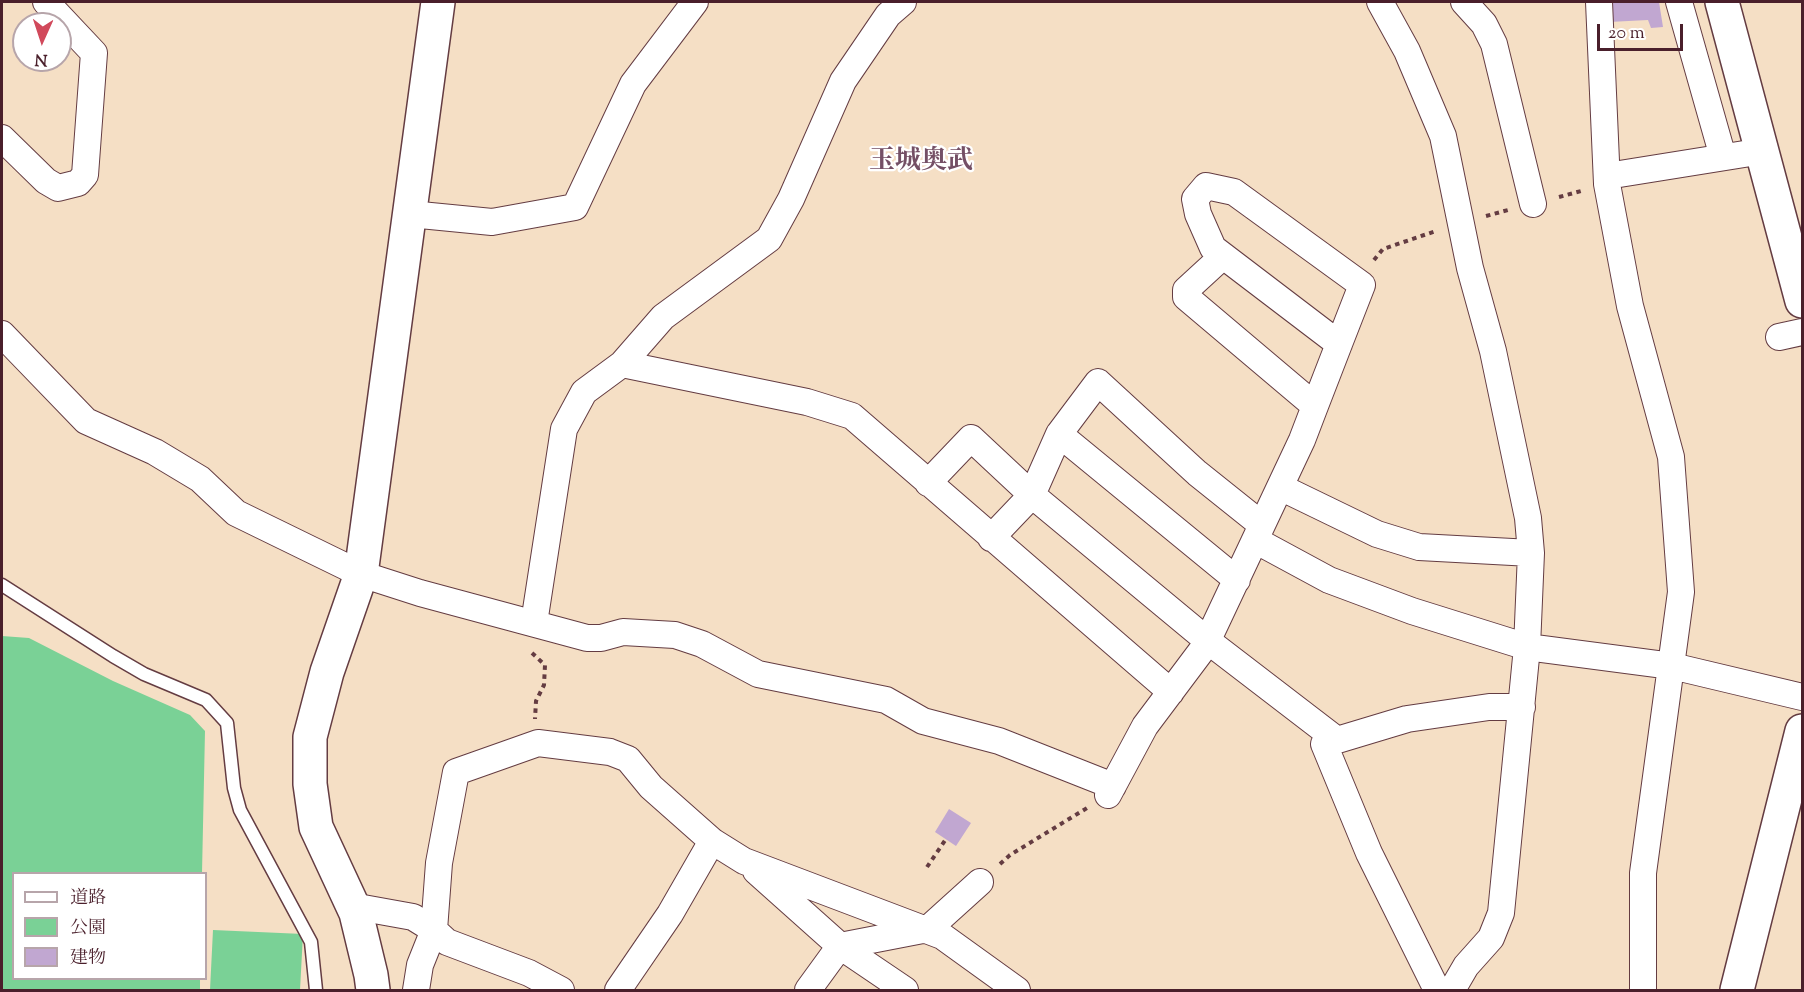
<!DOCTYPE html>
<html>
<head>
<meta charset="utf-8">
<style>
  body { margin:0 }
  #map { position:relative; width:1804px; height:992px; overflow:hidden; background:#f5dfc5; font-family:"Sorts Mill Goudy","Noto Serif JP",serif }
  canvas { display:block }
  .frame { position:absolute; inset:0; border:3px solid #4a1f2b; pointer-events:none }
  .legend { position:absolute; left:12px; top:872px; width:195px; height:108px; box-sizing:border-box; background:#fff; border:2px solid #b7a5aa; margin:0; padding:8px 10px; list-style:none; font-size:18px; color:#4a1f2b }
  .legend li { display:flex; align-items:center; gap:12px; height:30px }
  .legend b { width:30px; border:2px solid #b7a5aa }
  .north { position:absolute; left:12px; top:12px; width:60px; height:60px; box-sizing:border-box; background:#fff; border:2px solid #b7a5aa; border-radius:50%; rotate:183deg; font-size:16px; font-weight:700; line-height:24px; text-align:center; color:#4a1f2b }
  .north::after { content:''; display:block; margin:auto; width:21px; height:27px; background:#d1495b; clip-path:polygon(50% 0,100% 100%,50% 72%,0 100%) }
  .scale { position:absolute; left:1597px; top:24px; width:86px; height:27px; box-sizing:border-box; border:3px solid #4a1f2b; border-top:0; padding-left:8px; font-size:18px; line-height:21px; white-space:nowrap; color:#4a1f2b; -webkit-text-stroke:4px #fff; paint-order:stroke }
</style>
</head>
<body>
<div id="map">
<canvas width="1804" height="992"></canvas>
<div class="frame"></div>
<ul class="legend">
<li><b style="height:8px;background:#fff"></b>道路</li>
<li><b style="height:16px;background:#7ad196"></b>公園</li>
<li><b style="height:16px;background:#c1a7d1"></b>建物</li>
</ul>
<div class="north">N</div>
<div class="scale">20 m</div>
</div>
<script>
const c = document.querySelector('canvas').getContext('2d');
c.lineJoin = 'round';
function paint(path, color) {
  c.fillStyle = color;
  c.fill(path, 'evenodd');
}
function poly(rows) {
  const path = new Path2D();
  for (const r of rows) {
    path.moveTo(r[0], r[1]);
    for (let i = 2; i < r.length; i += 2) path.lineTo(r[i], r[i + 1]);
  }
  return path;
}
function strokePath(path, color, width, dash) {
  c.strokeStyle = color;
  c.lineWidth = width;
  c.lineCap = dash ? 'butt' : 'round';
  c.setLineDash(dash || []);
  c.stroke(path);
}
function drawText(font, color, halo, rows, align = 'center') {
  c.font = font + ' "Sorts Mill Goudy","Noto Serif JP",serif';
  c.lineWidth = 4.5;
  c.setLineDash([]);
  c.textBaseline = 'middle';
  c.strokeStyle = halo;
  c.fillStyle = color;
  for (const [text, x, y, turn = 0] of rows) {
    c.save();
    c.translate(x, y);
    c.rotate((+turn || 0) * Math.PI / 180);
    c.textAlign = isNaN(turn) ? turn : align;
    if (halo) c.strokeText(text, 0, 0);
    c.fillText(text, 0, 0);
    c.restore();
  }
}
paint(poly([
  [2,636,29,638,113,681,190,715,205,731,202,873,14,874,14,978,200,979,200,990,2,990],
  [213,930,303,934,300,990,210,990]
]), '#7ad196');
paint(poly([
  [1610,2,1659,2,1663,27,1651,28,1648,20,1609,22],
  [949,809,971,823,956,846,935,832]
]), '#c1a7d1');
const lane = poly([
  [2,585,113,656,144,674,206,700,227,723,234,788,240,810,311,942,316,990]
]);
const street = poly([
  [1380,2,1407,51,1443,136,1470,268,1493,351,1528,518,1531,553,1527,647,1501,913,1491,938,1466,966,1452,990],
  [1464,2,1484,24,1494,44,1533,204],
  [1599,2,1607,184,1630,306,1671,457,1681,592,1643,873,1643,990],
  [1679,2,1723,157],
  [2,138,46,181,58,188,78,183,85,175,94,53,46,2],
  [1607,176,1763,151],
  [410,214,492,222,575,207,633,84,695,2],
  [1223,256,1186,290,1186,297,1315,406],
  [2,334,86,421,155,452,200,479,236,513,361,574,420,593,587,638,601,638,623,632,675,635,702,644,758,674,886,700,923,721,999,741,1113,786],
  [1779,337,1802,332],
  [622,364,807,402,852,416,1171,692],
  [1059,434,1098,382,1197,473,1262,525],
  [928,483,971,438,1032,495,1208,641,1337,740],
  [1280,487,1377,534,1419,547,1531,553],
  [991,538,1032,495,1059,434,1237,580],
  [1255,540,1329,580,1412,611,1527,647,1672,666,1802,697],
  [534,623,564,429,584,392,622,364,663,317,769,239,791,199,843,81,888,15,903,2],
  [1108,795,1145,726,1205,646,1302,440,1315,406,1339,344,1362,285,1234,192,1206,186,1195,199,1198,214,1213,248,1339,344],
  [756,871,840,946,905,990],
  [352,906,413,917,434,930,447,942,529,973,561,990],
  [416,990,420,965,434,930,439,863,456,772,538,743,610,752,628,759,651,787,712,841,744,861,942,936,1017,990],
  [618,990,670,914,712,841],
  [808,990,840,946,928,929,980,882],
  [1437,990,1369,853,1324,744,1407,719,1489,707,1522,707]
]);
const secondary = poly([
  [1722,2,1802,301],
  [373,990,371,975,356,913,316,827,310,784,310,737,327,672,361,574,438,2],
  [1737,990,1802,731]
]);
strokePath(lane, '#643c42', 15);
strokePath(street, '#643c42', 28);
strokePath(secondary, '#643c42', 36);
strokePath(poly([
  [1559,197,1581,191],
  [1486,216,1508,210],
  [1374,260,1383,249,1436,231],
  [532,653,545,665,544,685,536,701,535,719],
  [1000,864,1010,855,1087,808],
  [927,867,946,839]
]), '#643c42', 4, [4.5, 4.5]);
strokePath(lane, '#fff', 12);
strokePath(street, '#fff', 26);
strokePath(secondary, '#fff', 33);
drawText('bold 26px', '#744f65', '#fff', [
  ["玉城奥武",921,164]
]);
</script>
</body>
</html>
